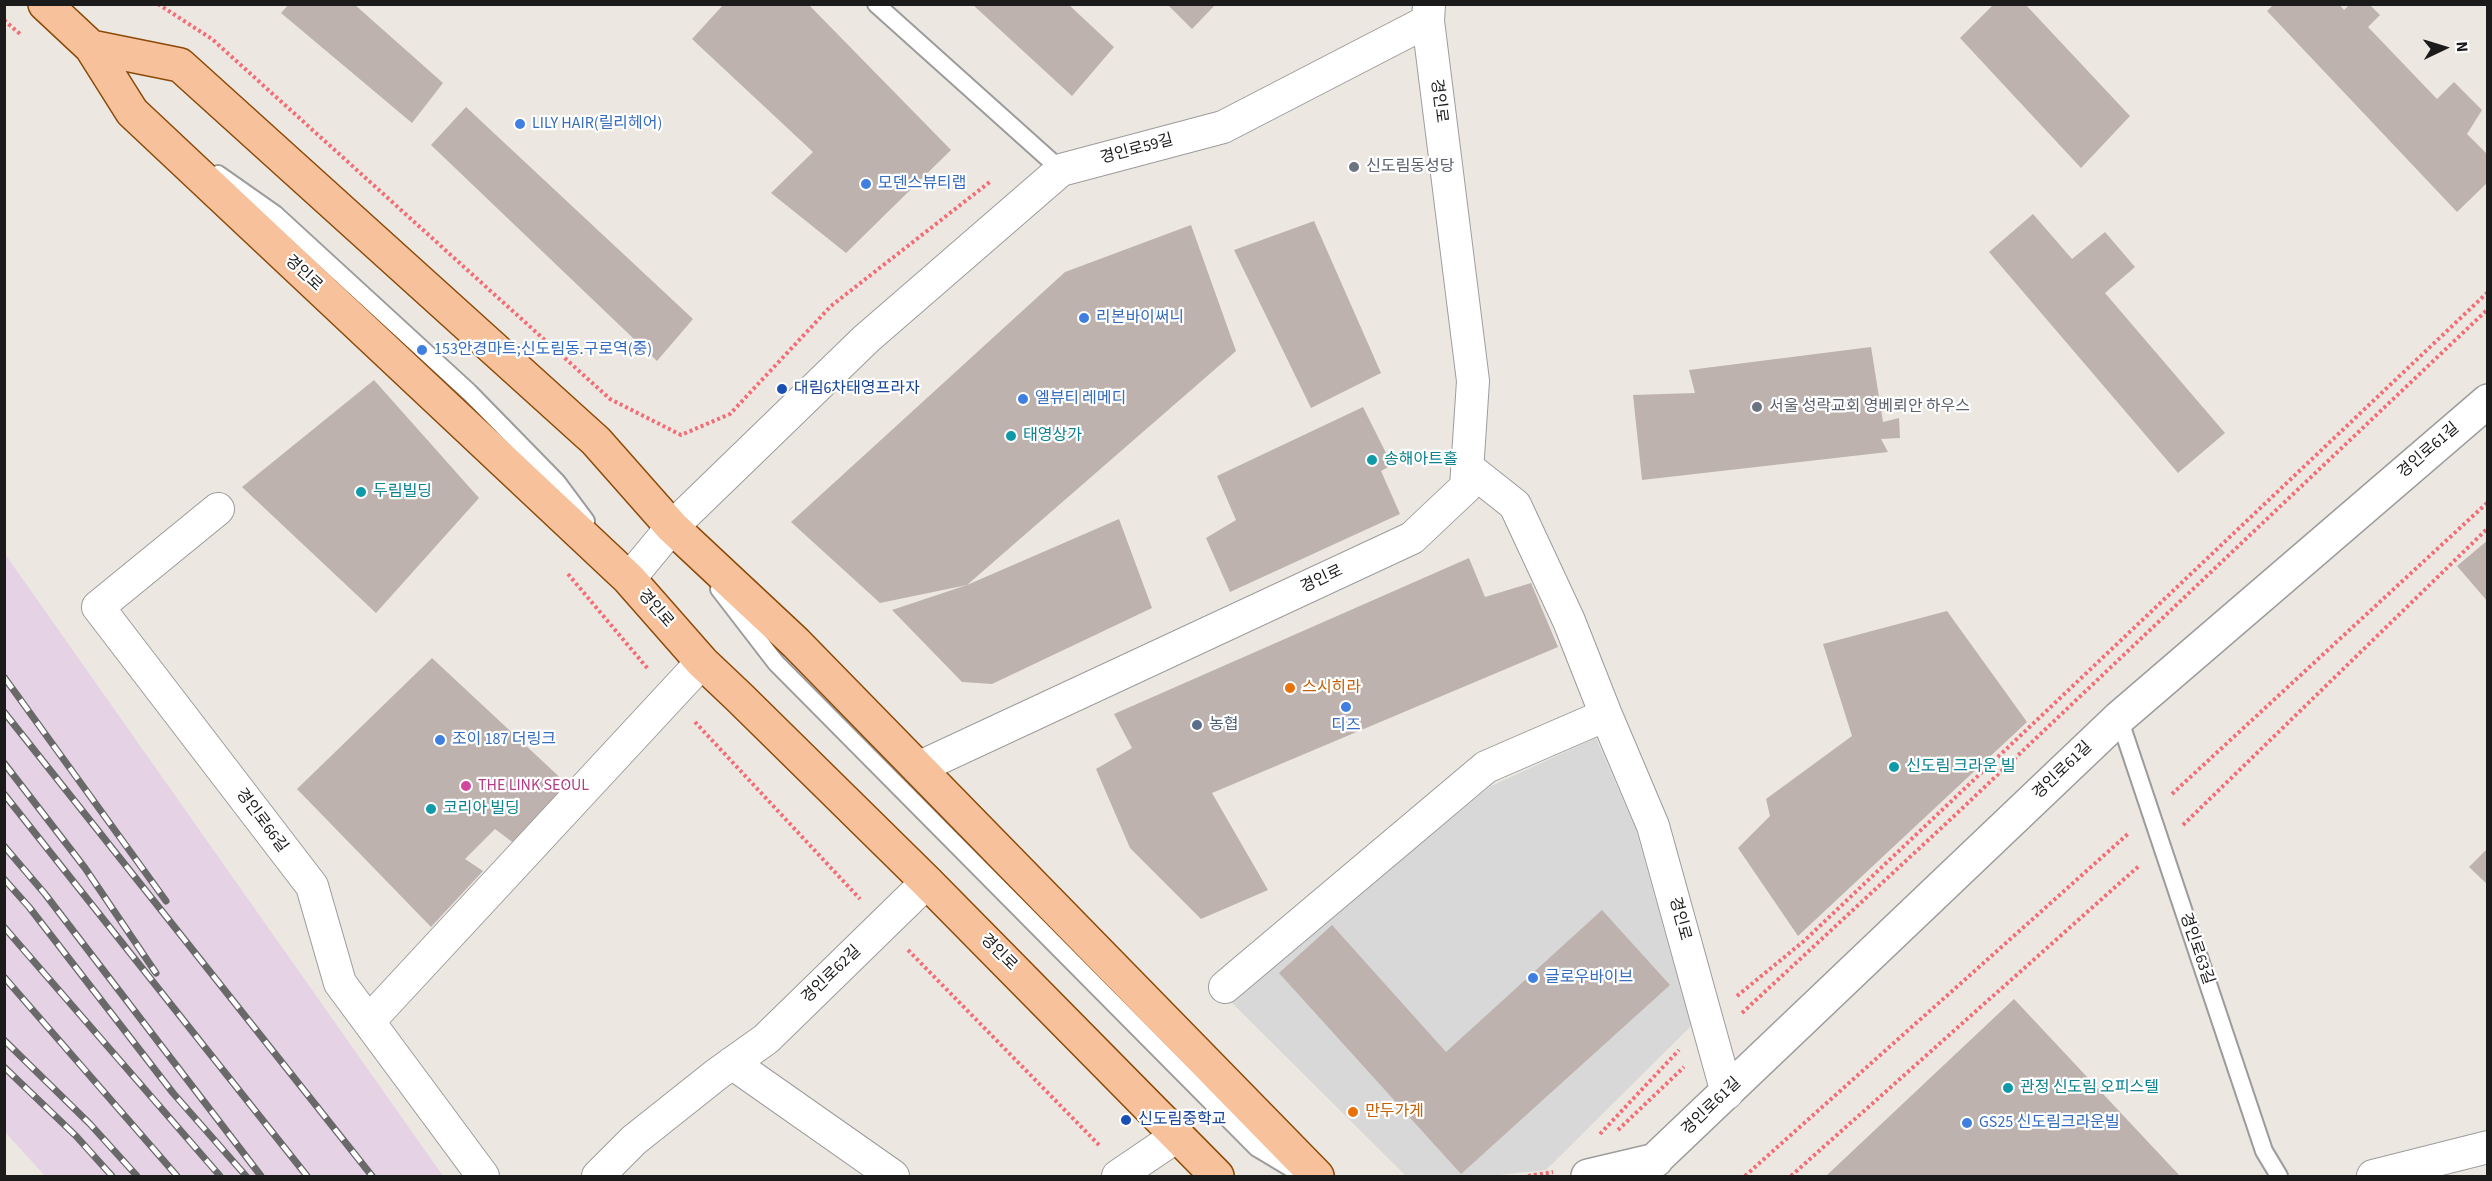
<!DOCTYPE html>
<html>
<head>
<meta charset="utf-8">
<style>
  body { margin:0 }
  #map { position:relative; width:2492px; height:1181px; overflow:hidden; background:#ece7e1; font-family:"Source Sans 3",sans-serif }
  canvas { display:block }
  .frame { position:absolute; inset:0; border:6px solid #1b1b1b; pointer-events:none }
  .north { position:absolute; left:2414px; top:18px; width:60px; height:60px; -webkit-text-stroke:4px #fff; paint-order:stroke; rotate:86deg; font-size:16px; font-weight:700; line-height:24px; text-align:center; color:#1b1b1b }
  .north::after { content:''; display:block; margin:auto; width:21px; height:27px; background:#1b1b1b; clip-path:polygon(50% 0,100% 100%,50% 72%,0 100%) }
</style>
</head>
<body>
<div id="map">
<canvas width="2492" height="1181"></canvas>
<div class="frame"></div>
<div class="north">N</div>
</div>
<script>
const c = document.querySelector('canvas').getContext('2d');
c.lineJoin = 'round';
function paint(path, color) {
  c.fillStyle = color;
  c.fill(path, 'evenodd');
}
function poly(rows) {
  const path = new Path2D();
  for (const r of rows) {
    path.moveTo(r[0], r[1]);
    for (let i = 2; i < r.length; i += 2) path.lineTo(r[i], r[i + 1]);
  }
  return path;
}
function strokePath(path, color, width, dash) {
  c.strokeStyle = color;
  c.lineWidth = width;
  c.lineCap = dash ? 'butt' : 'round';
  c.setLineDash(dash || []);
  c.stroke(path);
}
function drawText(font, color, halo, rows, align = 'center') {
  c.font = font + ' "Source Sans 3","Noto Sans KR",sans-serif';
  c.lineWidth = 4.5;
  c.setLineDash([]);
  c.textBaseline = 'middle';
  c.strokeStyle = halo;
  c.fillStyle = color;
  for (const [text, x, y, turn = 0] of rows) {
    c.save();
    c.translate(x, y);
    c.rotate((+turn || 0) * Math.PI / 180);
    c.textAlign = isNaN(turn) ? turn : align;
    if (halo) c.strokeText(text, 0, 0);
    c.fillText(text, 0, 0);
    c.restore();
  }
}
paint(poly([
  [1596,738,1636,830,1691,1026,1546,1170,1490,1176,1406,1176,1230,1001,1491,786]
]), '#d9d8d8');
paint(poly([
  [5,554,443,1176,45,1176,5,1132]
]), '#e5d3e5');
paint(poly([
  [289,4,354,4,443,83,412,123,281,13],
  [724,4,808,4,951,150,846,253,771,193,813,152,692,39],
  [972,4,1068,4,1114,47,1072,96],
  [1994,4,2025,4,2130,116,2081,168,1960,38],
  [2274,4,2339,4,2344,10,2350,4,2369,4,2380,15,2368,27,2437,99,2454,82,2482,110,2467,134,2488,155,2488,182,2457,212,2267,11],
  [1168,5,1215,5,1192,29],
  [466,107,693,319,657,361,431,145],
  [2033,214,2072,259,2105,232,2135,267,2105,293,2225,433,2178,473,1989,252],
  [1314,221,1381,373,1311,408,1234,250],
  [1191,225,1236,351,967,585,1119,519,1152,608,992,684,962,682,892,610,967,585,880,603,791,522,1065,272],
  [1871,347,1883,422,1899,418,1900,438,1881,439,1888,452,1642,480,1633,395,1695,393,1689,370],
  [374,380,479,498,376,613,242,487],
  [1363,407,1392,465,1381,471,1400,514,1230,592,1206,538,1236,520,1217,476],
  [2488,540,2488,602,2457,566],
  [1469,558,1485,597,1531,583,1558,647,1212,793,1268,890,1201,919,1130,848,1096,769,1132,748,1114,714],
  [1947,611,2027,722,1798,936,1738,848,1770,816,1766,799,1852,736,1823,644],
  [432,658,567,784,515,844,495,829,465,859,483,871,431,927,297,789],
  [2488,848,2488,885,2469,867],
  [1602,910,1670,985,1461,1174,1279,973,1332,925,1446,1052],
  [2014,999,2180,1176,1826,1176]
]), '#bdb2ae');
const service = poly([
  [876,4,1061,170],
  [218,174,275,214,469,392,557,482,586,521],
  [719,589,776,663,1257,1148,1297,1172],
  [2119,718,2264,1151,2279,1176]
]);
const minor = poly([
  [218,509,98,607,312,886,340,983,483,1176],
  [629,579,672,527,866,339,1061,170,1223,127,1428,21,1429,4],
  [1606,715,1653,826,1727,1093],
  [918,768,1412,538,1466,487,1473,381,1428,21],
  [1225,987,1486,767,1606,715,1569,621,1515,505,1467,467],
  [369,1021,702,662],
  [732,1063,893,1176],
  [598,1176,634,1140,717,1074,766,1039,927,882],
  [1118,1176,1177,1136],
  [2373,1176,2488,1147]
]);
const tertiary = poly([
  [1588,1176,1656,1160],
  [1638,1176,2119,718,2488,401]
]);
const primary = poly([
  [45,4,91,47,132,112,629,579,702,662,740,698,927,882,1217,1176],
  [91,47,180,65,596,441,672,527,796,643,1317,1176]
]);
strokePath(service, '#9c9c9c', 20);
strokePath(minor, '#9c9c9c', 34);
strokePath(tertiary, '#9c9c9c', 36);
strokePath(primary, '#8b4a07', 36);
strokePath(poly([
  [158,4,212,39,610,399,681,435,730,414,831,306,991,181],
  [4,20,20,34],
  [568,574,648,669],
  [695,722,860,899],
  [2172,794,2488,502],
  [2183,825,2488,528],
  [908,950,1100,1146],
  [1737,996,1804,941,2488,292],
  [1742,1013,1952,818,2488,309],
  [1618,1130,1684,1067],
  [1600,1134,1679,1050],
  [1528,1176,1553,1172],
  [1745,1176,2129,833],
  [1791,1176,2140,865]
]), '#f26d75', 4, [3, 3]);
strokePath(service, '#fff', 16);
strokePath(minor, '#fff', 32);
strokePath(tertiary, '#fff', 33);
strokePath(primary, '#f7c19c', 33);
const rail = poly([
  [4,677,166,901],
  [4,712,372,1176],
  [4,763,85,868,156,973],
  [4,794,307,1176],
  [4,846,45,894,261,1176],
  [4,879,29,907,173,1093,246,1176],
  [4,927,220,1176],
  [4,977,177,1176],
  [4,1040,90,1124,137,1176],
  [4,1067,76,1136,112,1176]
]);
strokePath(rail, '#696969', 7);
strokePath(rail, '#fff', 4.5, [14]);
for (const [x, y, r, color] of [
  [520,124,6,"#3f7fe0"],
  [1354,167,6,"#6b7280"],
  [866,184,6,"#3f7fe0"],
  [1084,318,6,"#3f7fe0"],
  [422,350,6,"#3f7fe0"],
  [782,389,6,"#1a4fb4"],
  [1023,399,6,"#3f7fe0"],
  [1757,407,6,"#6b7280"],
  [1011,436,6,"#0f9aa8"],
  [1372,460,6,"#0f9aa8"],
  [361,492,6,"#0f9aa8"],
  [1290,688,6,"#e8710a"],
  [1346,707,6,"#3f7fe0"],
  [1197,725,6,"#5c6f8a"],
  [440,740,6,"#3f7fe0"],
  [1894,767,6,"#0f9aa8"],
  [466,786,6,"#d1479c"],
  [431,809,6,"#0f9aa8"],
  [1533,978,6,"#3f7fe0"],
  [2008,1088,6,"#0f9aa8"],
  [1353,1112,6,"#e8710a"],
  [1126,1120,6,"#1a4fb4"],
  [1967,1123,6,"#3f7fe0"]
]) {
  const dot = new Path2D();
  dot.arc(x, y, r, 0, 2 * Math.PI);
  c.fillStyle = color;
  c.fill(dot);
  strokePath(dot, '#fff', 2);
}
drawText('16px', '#1b1b1b', '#fff', [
  ["경인로",1438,101,83],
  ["경인로59길",1137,150,-15],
  ["경인로",303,274,43],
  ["경인로61길",2429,451,-41],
  ["경인로",1322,580,-25],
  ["경인로",655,609,49],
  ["경인로61길",2063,771,-44],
  ["경인로66길",261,821,53],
  ["경인로",1679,919,75],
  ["경인로63길",2196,949,71],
  ["경인로",998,953,45],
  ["경인로62길",832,975,-44],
  ["경인로61길",1712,1107,-44]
]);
drawText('16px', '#366cbe', '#fff', [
  ["LILY HAIR(릴리헤어)",532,124],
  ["모덴스뷰티랩",878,184],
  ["리본바이써니",1096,318],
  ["153안경마트;신도림동.구로역(중)",434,350],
  ["엘뷰티 레메디",1035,399],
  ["디즈",1346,726,"center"],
  ["조이 187 더링크",452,740],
  ["글로우바이브",1545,978],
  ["GS25 신도림크라운빌",1979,1123]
], 'left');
drawText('16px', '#5b616d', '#fff', [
  ["신도림동성당",1366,167],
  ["서울 성락교회 영베뢰안 하우스",1769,407]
], 'left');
drawText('16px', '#164399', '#fff', [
  ["대림6차태영프라자",794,389],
  ["신도림중학교",1138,1120]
], 'left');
drawText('16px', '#0d838f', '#fff', [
  ["태영상가",1023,436],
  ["송해아트홀",1384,460],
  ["두림빌딩",373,492],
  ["신도림 크라운 빌",1906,767],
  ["코리아 빌딩",443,809],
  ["관정 신도림 오피스텔",2020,1088]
], 'left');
drawText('16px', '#c56008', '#fff', [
  ["스시히라",1302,688],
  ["만두가게",1365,1112]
], 'left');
drawText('16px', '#4e5e75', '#fff', [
  ["농협",1209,725]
], 'left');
drawText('16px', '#b23c85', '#fff', [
  ["THE LINK SEOUL",478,786]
], 'left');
</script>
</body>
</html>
